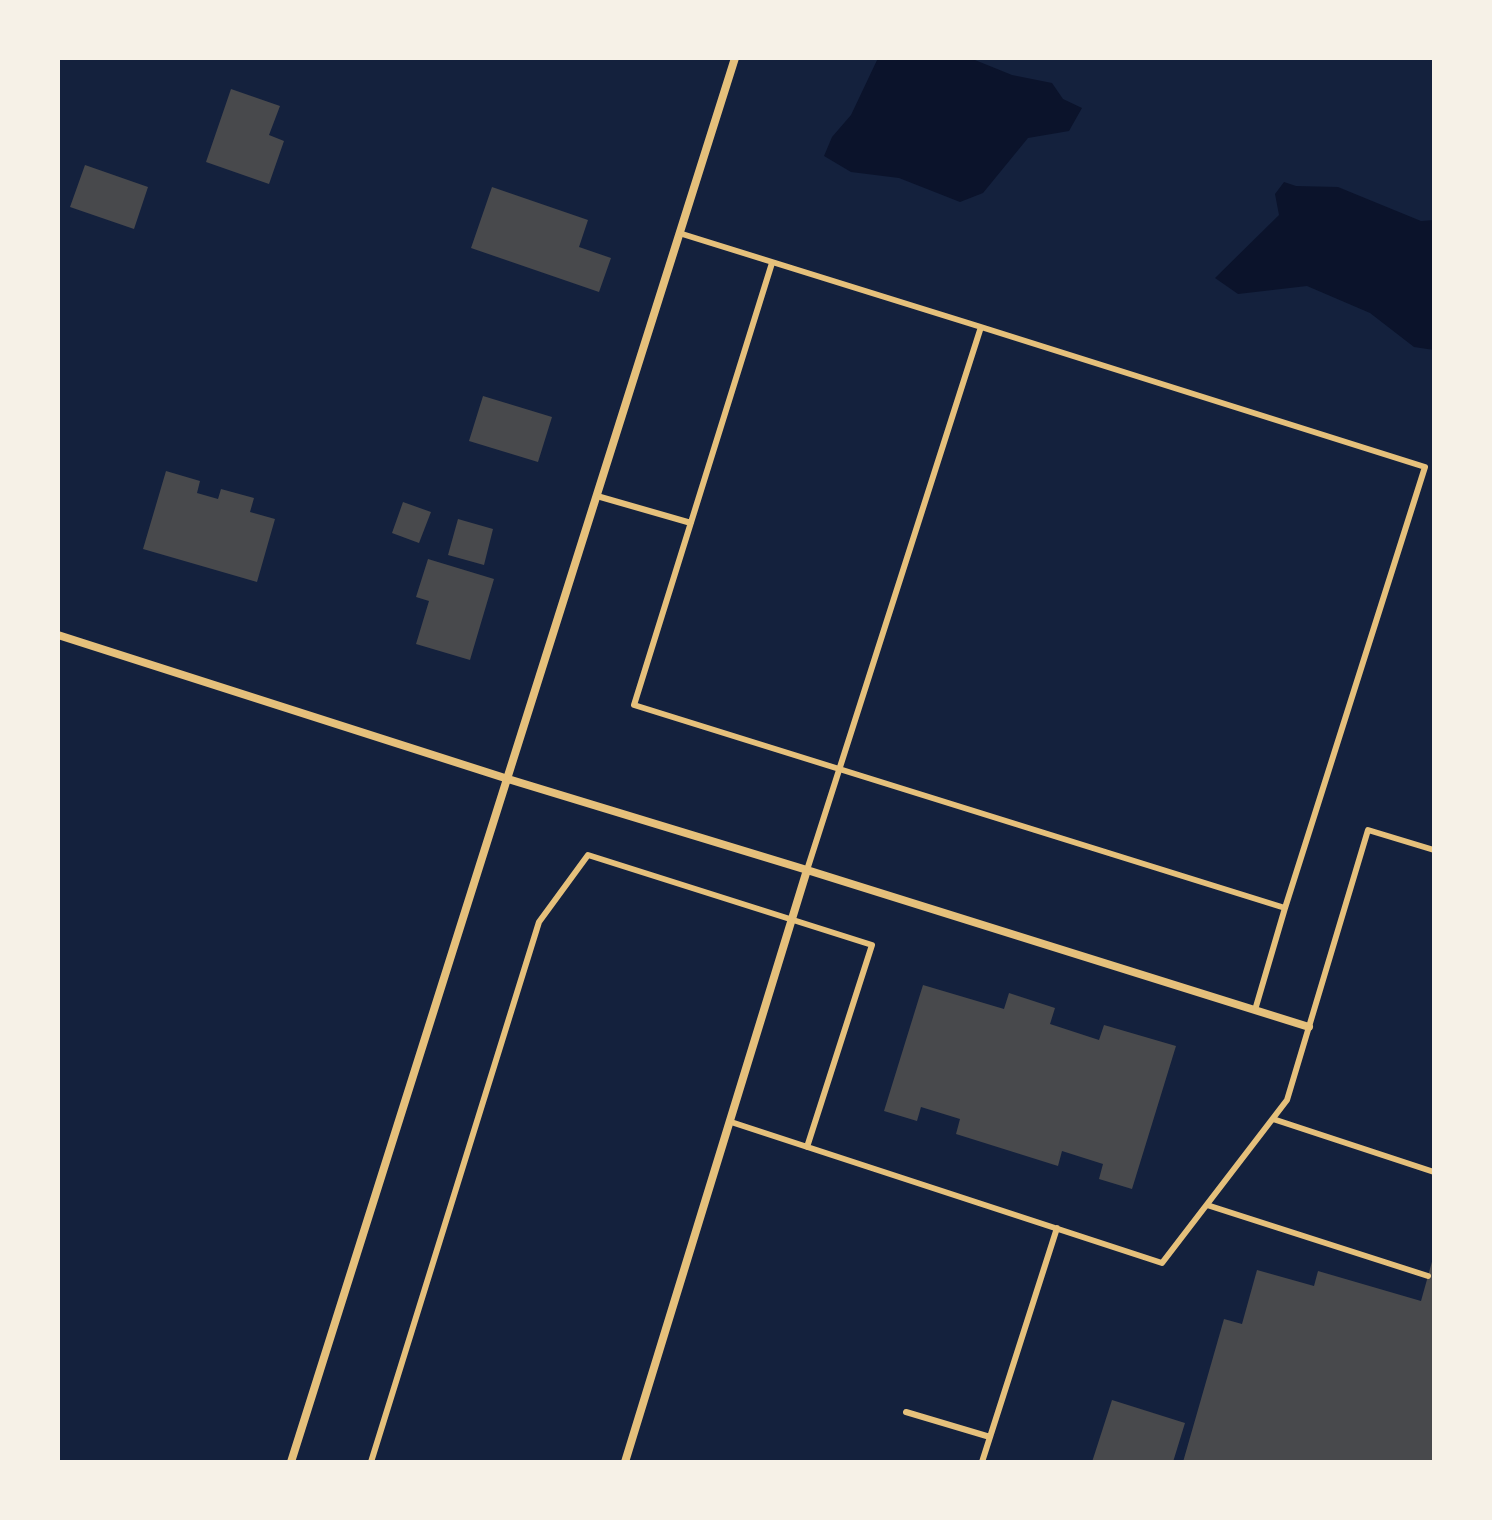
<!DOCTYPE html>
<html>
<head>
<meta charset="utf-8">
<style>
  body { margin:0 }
  #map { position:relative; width:1492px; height:1520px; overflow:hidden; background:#14213d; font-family:"PT Sans",sans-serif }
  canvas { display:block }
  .frame { position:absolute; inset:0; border:60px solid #f6f1e7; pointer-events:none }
</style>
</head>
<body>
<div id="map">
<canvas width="1492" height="1520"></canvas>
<div class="frame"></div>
</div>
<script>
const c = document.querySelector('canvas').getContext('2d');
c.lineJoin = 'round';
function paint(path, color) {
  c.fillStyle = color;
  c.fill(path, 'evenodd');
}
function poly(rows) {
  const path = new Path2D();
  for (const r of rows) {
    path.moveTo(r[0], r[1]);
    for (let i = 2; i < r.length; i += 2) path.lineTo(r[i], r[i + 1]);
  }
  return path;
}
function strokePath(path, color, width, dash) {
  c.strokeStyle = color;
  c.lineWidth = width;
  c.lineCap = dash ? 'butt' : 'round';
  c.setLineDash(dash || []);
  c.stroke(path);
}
paint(poly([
  [878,58,970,58,1012,75,1052,83,1063,99,1082,108,1069,131,1028,138,983,193,960,202,899,178,851,172,824,156,832,137,851,115],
  [1284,182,1296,186,1338,187,1421,221,1434,220,1434,350,1414,347,1370,313,1307,286,1238,294,1215,278,1279,215,1275,194]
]), '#0b132b');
paint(poly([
  [231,89,280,106,269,135,284,141,269,184,206,162],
  [85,165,148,187,134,229,70,207],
  [492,187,588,220,579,247,611,258,599,292,471,248],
  [483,396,552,417,538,462,469,441],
  [166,471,200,481,197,493,218,499,221,489,254,498,250,512,275,519,257,582,143,549],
  [403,502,431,512,419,543,392,533],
  [458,519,493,529,484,565,448,555],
  [428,559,494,579,470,660,416,644,429,601,416,597],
  [923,985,1004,1009,1009,993,1055,1008,1050,1024,1099,1040,1104,1025,1176,1046,1132,1189,1099,1179,1103,1164,1062,1151,1058,1166,956,1134,960,1119,921,1107,917,1121,884,1111],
  [1433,1258,1434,1462,1183,1462,1224,1319,1242,1324,1257,1270,1314,1286,1318,1271,1421,1301],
  [1112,1400,1185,1423,1173,1462,1092,1462]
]), '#48494c');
strokePath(poly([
  [679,233,981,327,807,870],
  [772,263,634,705,1285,908],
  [981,327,1425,467,1285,908,1255,1010],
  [597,496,691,523],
  [1273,1119,1434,1172],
  [731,1122,1162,1263,1287,1100,1368,830,1434,850],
  [1207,1205,1428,1276],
  [906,1412,990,1437],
  [371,1462,539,922,588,855,872,945,807,1147],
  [982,1462,1057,1228]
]), '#e5c07b', 6);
strokePath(poly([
  [58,635,508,779,807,870,1309,1027],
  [291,1462,735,58],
  [625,1462,807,870]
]), '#e5c07b', 8);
</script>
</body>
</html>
